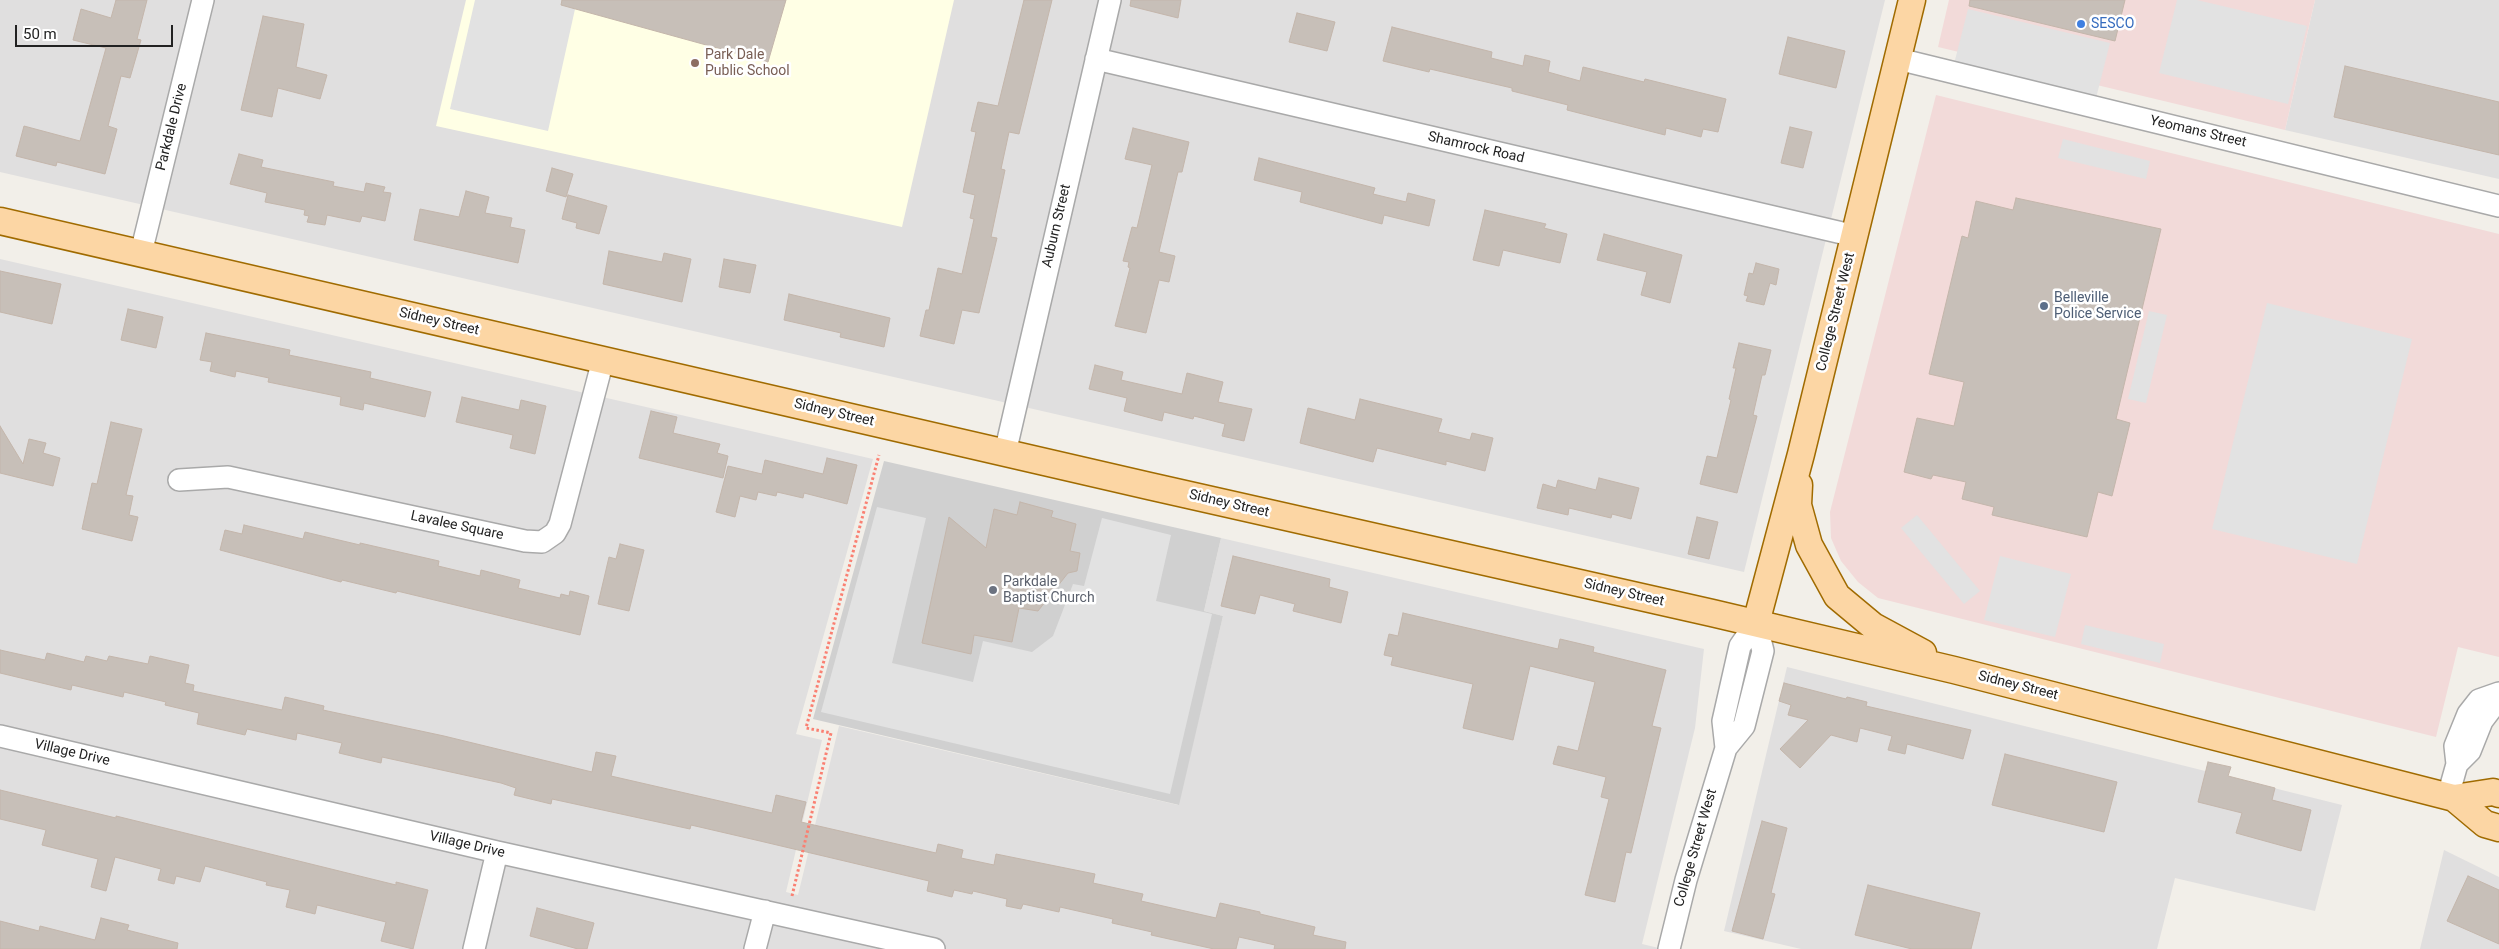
<!DOCTYPE html>
<html>
<head>
<meta charset="utf-8">
<style>
  body { margin:0 }
  #map { position:relative; width:2499px; height:949px; overflow:hidden; background:#f2efe9; font-family:Roboto,sans-serif }
  canvas { display:block }
  .scale { position:absolute; left:15px; top:25px; width:158px; height:22px; box-sizing:border-box; border:2px solid #222; border-top:0; padding-left:6px; font-size:15px; line-height:18px; white-space:nowrap; color:#222; -webkit-text-stroke:4px #fff; paint-order:stroke }
</style>
</head>
<body>
<div id="map">
<canvas width="2499" height="949"></canvas>
<div class="scale">50 m</div>
</div>
<script>
const c = document.querySelector('canvas').getContext('2d');
c.lineJoin = 'round';
function paint(path, color) {
  c.fillStyle = color;
  c.fill(path, 'evenodd');
}
function poly(rows) {
  const path = new Path2D();
  for (const r of rows) {
    path.moveTo(r[0], r[1]);
    for (let i = 2; i < r.length; i += 2) path.lineTo(r[i], r[i + 1]);
  }
  return path;
}
function strokePath(path, color, width, dash) {
  c.strokeStyle = color;
  c.lineWidth = width;
  c.lineCap = dash ? 'butt' : 'round';
  c.setLineDash(dash || []);
  c.stroke(path);
}
function drawText(font, color, halo, rows, align = 'center') {
  c.font = font + ' Roboto,sans-serif';
  c.lineWidth = 5;
  c.setLineDash([]);
  c.textBaseline = 'middle';
  c.strokeStyle = halo;
  c.fillStyle = color;
  for (const [text, x, y, turn = 0] of rows) {
    c.save();
    c.translate(x, y);
    c.rotate((+turn || 0) * Math.PI / 180);
    c.textAlign = isNaN(turn) ? turn : align;
    if (halo) c.strokeText(text, 0, 0);
    c.fillText(text, 0, 0);
    c.restore();
  }
}
paint(poly([
  [0,0,1885,0,1744,572,0,172],
  [2315,0,2499,0,2499,179,2285,130],
  [0,259,873,459,796,734,822,740,786,892,798,895,839,726,1178,805,1223,616,1204,611,1221,538,1704,649,1695,728,1642,944,1663,949,0,949],
  [1787,667,2342,805,2315,911,2175,878,2157,949,1801,949,1724,931],
  [2444,850,2499,877,2499,949,2420,949]
]), '#e0dfdf');
paint(poly([
  [1949,0,2315,0,2285,130,1938,47],
  [1936,95,2499,234,2499,657,2458,647,2436,737,1878,598,1858,582,1841,561,1831,538,1830,512]
]), '#f2dad9');
paint(poly([
  [466,0,954,0,902,227,436,126]
]), '#ffffe5');
paint(poly([
  [884,461,1221,538,1204,611,1223,616,1179,805,813,719]
]), '#d0d0d0');
paint(poly([
  [475,0,577,0,548,131,450,109],
  [2177,0,2197,0,2307,26,2288,104,2159,73],
  [1968,9,2110,43,2096,98,1954,64],
  [2063,139,2150,161,2146,179,2058,158],
  [2267,303,2412,339,2357,564,2212,529],
  [2149,311,2167,315,2146,403,2128,399],
  [877,507,926,518,892,663,973,682,983,641,1032,652,1053,636,1073,584,1084,586,1102,518,1171,535,1156,601,1212,614,1170,794,821,712],
  [1917,515,1980,591,1964,604,1901,528],
  [2000,556,2071,574,2055,637,1984,620],
  [2085,625,2164,644,2160,663,2081,644]
]), '#e2e2e2');
const building = poly([
  [116,0,147,0,137,39,141,40,130,78,121,76,108,126,117,129,105,174,57,162,56,166,16,156,24,126,80,141,106,48,73,40,81,9,111,18,116,0],
  [562,0,786,0,768,62,561,5,562,0],
  [1024,0,1052,0,1019,134,1009,132,1001,169,1005,170,991,237,997,238,979,313,962,310,954,344,920,336,926,310,929,310,938,268,962,274,974,219,970,218,975,195,963,192,976,132,971,131,978,102,998,106,1024,0],
  [1131,0,1181,0,1178,18,1130,6,1131,0],
  [1970,0,2125,0,2115,41,1969,6,1970,0],
  [1297,13,1335,22,1327,51,1289,42,1297,13],
  [263,16,304,24,296,67,327,75,320,99,278,88,272,117,241,110,263,16],
  [1392,27,1492,52,1491,58,1523,66,1525,55,1550,61,1548,72,1580,81,1583,67,1644,82,1645,79,1726,99,1718,132,1703,129,1701,137,1666,128,1665,135,1567,110,1568,105,1512,91,1512,88,1430,69,1429,72,1383,61,1392,27],
  [1788,37,1845,51,1836,88,1779,74,1788,37],
  [2345,66,2499,102,2499,155,2334,117,2345,66],
  [1790,127,1812,132,1803,168,1781,163,1790,127],
  [1133,128,1189,142,1182,172,1178,172,1159,252,1175,256,1169,282,1159,280,1146,333,1115,326,1130,268,1128,267,1129,262,1123,261,1132,227,1137,228,1152,165,1125,159,1133,128],
  [239,154,263,160,261,167,334,182,333,186,364,192,366,183,385,187,383,192,391,193,385,221,362,216,360,222,327,215,325,225,307,222,309,216,304,215,305,210,265,202,267,193,230,184,239,154],
  [1259,158,1375,188,1373,194,1406,202,1408,193,1435,200,1429,226,1384,215,1382,224,1300,202,1302,192,1254,180,1259,158],
  [552,168,573,174,566,197,546,191,552,168],
  [466,191,489,197,485,213,512,218,510,227,525,230,518,263,414,240,420,209,459,217,466,191],
  [568,195,607,206,599,234,576,228,577,223,562,219,568,195],
  [2016,198,2161,229,2116,419,2130,423,2112,496,2098,492,2087,537,1992,515,1994,507,1962,499,1966,482,1933,475,1931,479,1904,472,1917,418,1954,426,1964,382,1929,374,1962,236,1968,238,1976,201,2013,210,2016,198],
  [1485,210,1546,224,1544,228,1567,234,1560,263,1503,250,1499,266,1473,260,1485,210],
  [1604,234,1682,255,1670,303,1641,295,1647,272,1597,260,1604,234],
  [609,251,662,262,664,253,691,259,682,302,603,284,609,251],
  [724,259,756,265,750,293,719,287,724,259],
  [1756,263,1779,269,1776,285,1770,283,1764,305,1746,301,1748,296,1744,295,1749,273,1753,274,1756,263],
  [0,271,61,284,52,324,0,312,0,271],
  [789,294,890,318,884,347,840,337,841,333,784,320,789,294],
  [128,309,163,317,156,348,121,340,128,309],
  [206,333,290,350,289,355,371,372,370,378,431,392,425,417,364,403,363,410,340,405,341,397,268,382,269,378,236,371,235,377,210,371,212,362,200,360,206,333],
  [1739,343,1771,350,1765,375,1762,375,1753,415,1757,416,1737,493,1700,484,1707,456,1717,458,1731,400,1729,399,1736,368,1733,368,1739,343],
  [1095,365,1123,372,1121,380,1182,394,1187,373,1223,382,1218,402,1252,409,1244,441,1222,436,1225,424,1194,416,1193,419,1164,412,1162,421,1124,411,1127,398,1089,389,1095,365],
  [462,397,519,410,521,400,546,406,535,454,510,448,513,435,456,422,462,397],
  [1360,399,1442,419,1438,432,1470,440,1472,433,1493,438,1485,471,1446,461,1446,465,1377,448,1373,462,1300,443,1308,408,1355,420,1360,399],
  [651,411,677,417,673,433,720,444,717,453,728,456,723,478,639,458,651,411],
  [111,422,142,429,126,495,133,496,129,515,138,517,132,541,82,529,92,483,97,484,111,422],
  [0,426,23,464,29,439,46,443,43,453,60,458,53,486,0,473,0,426],
  [827,458,857,465,847,504,804,493,803,498,777,492,776,496,758,492,756,500,740,496,735,517,716,512,728,466,762,474,765,460,823,474,827,458],
  [1599,478,1639,488,1631,519,1612,514,1611,518,1569,508,1568,515,1537,508,1543,484,1556,488,1558,480,1596,490,1599,478],
  [1020,502,1053,511,1051,517,1076,524,1070,551,1080,553,1077,571,1068,573,1038,611,1019,608,1012,642,974,635,971,654,922,643,949,517,986,548,994,509,1017,515,1020,502],
  [1697,517,1718,522,1709,559,1688,554,1697,517],
  [244,525,303,539,305,532,360,545,360,543,439,561,438,566,480,576,481,570,520,580,518,588,560,598,561,594,569,596,570,591,589,596,580,635,397,591,396,593,342,580,341,582,220,550,225,530,242,534,244,525],
  [620,544,644,550,629,611,598,604,609,557,616,559,620,544],
  [1233,556,1330,579,1329,587,1348,592,1341,623,1293,611,1295,604,1260,595,1255,614,1221,606,1233,556],
  [1403,613,1558,649,1560,639,1594,647,1593,652,1666,670,1652,726,1661,728,1631,853,1626,852,1615,902,1585,895,1609,799,1601,797,1606,777,1553,764,1558,746,1578,751,1595,682,1530,666,1513,740,1463,728,1473,684,1391,665,1393,657,1384,655,1389,634,1398,636,1403,613],
  [0,650,45,660,47,653,84,662,86,656,107,661,109,656,148,664,150,656,189,665,185,683,194,685,193,691,282,710,285,697,324,706,323,710,444,736,592,772,596,752,616,756,611,776,772,813,776,795,806,802,801,822,936,853,938,844,963,850,961,858,994,865,996,854,1095,874,1093,883,1143,894,1141,901,1216,918,1220,903,1260,912,1260,914,1315,927,1313,935,1346,942,1345,949,1274,949,1275,945,1239,937,1236,949,1214,949,1151,935,1152,932,1112,923,1113,919,1060,907,1059,912,1023,904,1021,909,1006,906,1007,899,973,891,972,894,954,890,952,897,927,891,929,881,760,841,691,825,690,829,552,799,551,804,514,795,516,788,501,783,382,757,381,763,339,753,342,743,297,733,296,740,247,729,245,735,197,724,199,713,165,705,166,702,124,692,123,697,72,685,71,690,0,673,0,650],
  [1784,683,1846,699,1847,697,1867,702,1866,706,1971,730,1963,759,1907,744,1905,754,1888,750,1892,736,1860,728,1857,742,1831,735,1800,768,1780,749,1808,720,1788,715,1791,705,1779,701,1784,683],
  [2005,754,2117,782,2104,832,1992,805,2005,754],
  [2208,762,2231,767,2228,776,2275,788,2272,800,2311,810,2301,851,2236,833,2242,813,2198,802,2208,762],
  [0,790,116,818,116,816,396,885,396,882,428,890,413,949,381,941,386,922,317,905,315,914,286,907,290,890,266,885,267,882,205,866,200,882,176,876,174,884,158,880,161,869,115,857,106,891,91,887,98,859,42,845,46,830,0,819,0,790],
  [1762,821,1787,828,1771,893,1775,894,1763,939,1732,931,1762,821],
  [2468,876,2499,890,2499,944,2447,921,2468,876],
  [1868,885,1980,913,1971,949,1912,949,1855,935,1868,885],
  [537,908,594,923,587,949,578,949,530,936,537,908],
  [101,918,129,925,127,930,178,943,177,949,0,949,0,921,39,931,40,926,95,940,101,918]
]);
paint(building, '#c7bfb8');
strokePath(building, '#c4b6ab', 1);
const minor = poly([
  [1096,59,1855,236],
  [1898,59,2499,206],
  [141,253,203,0],
  [1005,453,1110,0],
  [179,480,228,477,525,541,542,542,555,533,560,524,603,360],
  [0,736,497,852,934,949],
  [1726,748,1723,721,1740,646,1756,623],
  [2457,764,2470,751,2482,721,2492,708,2491,697],
  [2448,796,2457,764,2455,746,2468,714,2479,700,2499,693],
  [474,949,497,852],
  [755,949,765,911],
  [1669,949,1686,880,1726,748,1744,726,1763,651,1756,623]
]);
const major = poly([
  [0,221,1149,486,1712,613,1954,670,2454,798,2493,792,2499,794],
  [1799,485,1798,505,1809,545,1837,596,1873,626,1923,653],
  [1756,623,1801,454,1912,0],
  [2454,798,2485,824,2499,828]
]);
strokePath(minor, '#a9a9a9', 24);
strokePath(major, '#a06b00', 29);
strokePath(poly([
  [792,896,831,733,806,728,879,455]
]), '#fa8072', 3, [2.5, 2.5]);
strokePath(minor, '#fff', 21);
strokePath(major, '#fcd6a4', 26);
for (const [x, y, r, color] of [
  [2081,24,5,"#3f7fe0"],
  [695,63,5,"#8d6e63"],
  [2044,306,5,"#5c6f8a"],
  [993,590,5,"#6b7280"]
]) {
  const dot = new Path2D();
  dot.arc(x, y, r, 0, 2 * Math.PI);
  c.fillStyle = color;
  c.fill(dot);
  strokePath(dot, '#fff', 2);
}
drawText('14px', '#366cbe', '#fff', [
  ["SESCO",2091,24]
], 'left');
drawText('14px', '#785e54', '#fff', [
  ["Park Dale",705,55],
  ["Public School",705,71]
], 'left');
drawText('14px', '#222', '#fff', [
  ["Parkdale Drive",172,127,-76],
  ["Yeomans Street",2198,132,13],
  ["Shamrock Road",1476,148,13],
  ["Auburn Street",1057,226,-77],
  ["College Street West",1836,312,-76],
  ["Sidney Street",439,322,13],
  ["Sidney Street",834,413,13],
  ["Sidney Street",1229,504,13],
  ["Lavalee Square",457,526,12],
  ["Sidney Street",1624,593,13],
  ["Sidney Street",2018,686,14],
  ["Village Drive",72,753,13],
  ["Village Drive",467,845,13],
  ["College Street West",1696,848,-74]
]);
drawText('14px', '#4e5e75', '#fff', [
  ["Belleville",2054,298],
  ["Police Service",2054,314]
], 'left');
drawText('14px', '#5b616d', '#fff', [
  ["Parkdale",1003,582],
  ["Baptist Church",1003,598]
], 'left');
</script>
</body>
</html>
